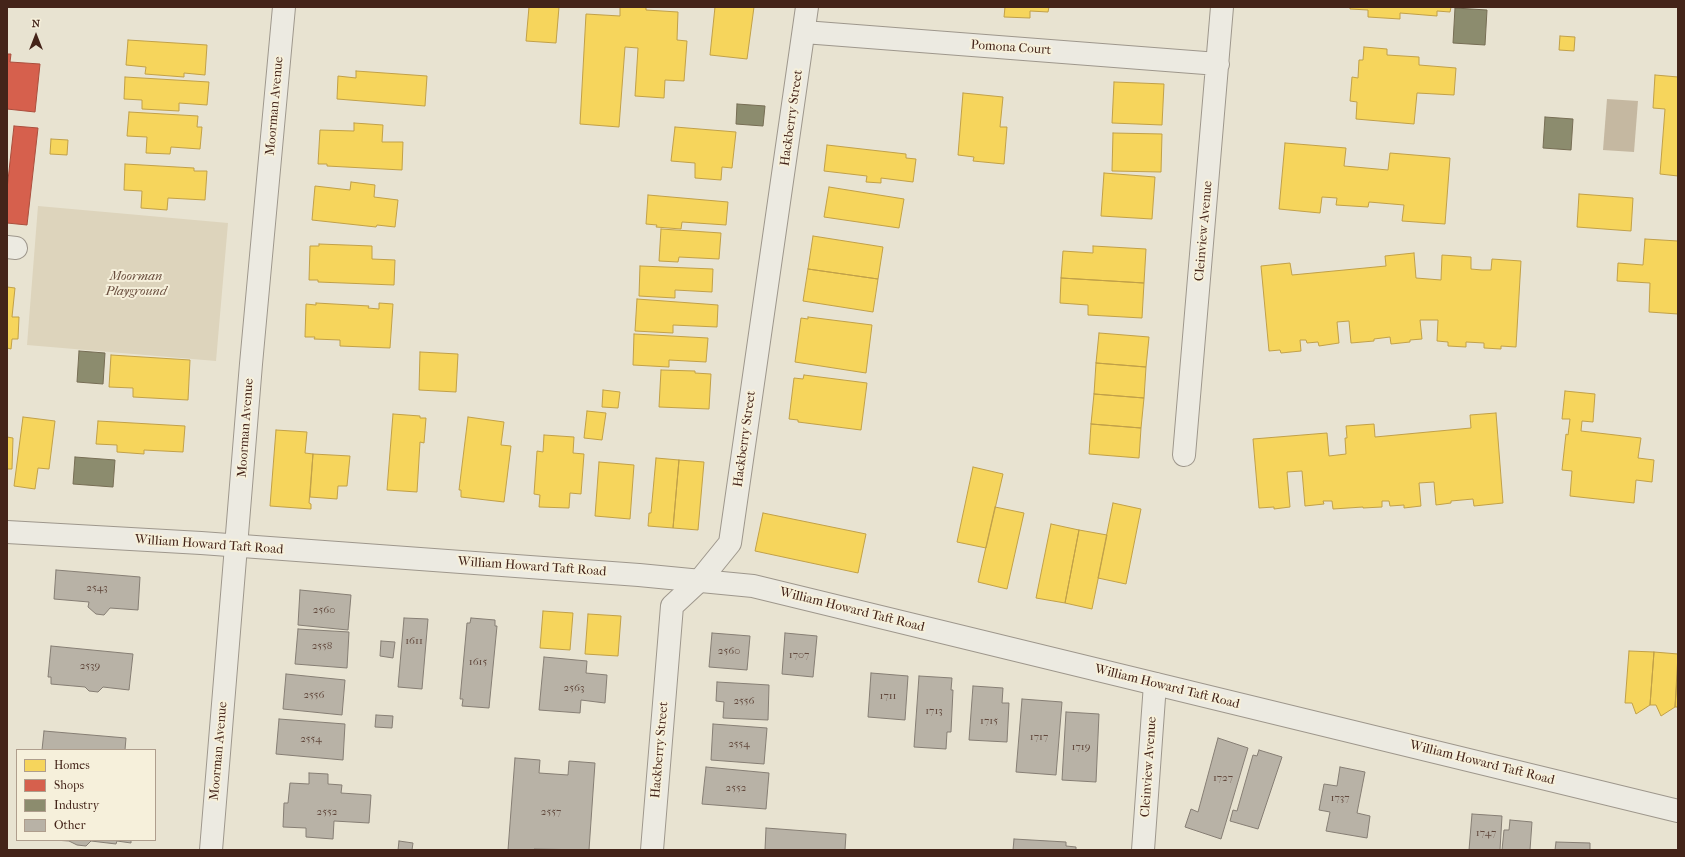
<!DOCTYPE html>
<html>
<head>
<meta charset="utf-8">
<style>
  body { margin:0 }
  #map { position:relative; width:1685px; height:857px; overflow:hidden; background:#e8e3d1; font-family:"IM FELL French Canon",serif }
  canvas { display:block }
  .frame { position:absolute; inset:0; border:8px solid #442419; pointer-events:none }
  .legend { position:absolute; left:16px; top:749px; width:140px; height:92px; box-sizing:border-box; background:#f6f0db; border:1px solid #af9e8d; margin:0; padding:5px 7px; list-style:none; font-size:12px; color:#442419 }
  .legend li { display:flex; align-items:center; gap:8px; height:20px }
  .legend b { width:20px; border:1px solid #af9e8d }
  .north { position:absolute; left:16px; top:16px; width:40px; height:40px; -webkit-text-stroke:3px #f6f0db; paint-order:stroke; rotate:0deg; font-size:11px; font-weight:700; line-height:16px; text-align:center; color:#442419 }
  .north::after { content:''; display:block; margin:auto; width:14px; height:18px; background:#442419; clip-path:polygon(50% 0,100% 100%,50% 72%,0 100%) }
</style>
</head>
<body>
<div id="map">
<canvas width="1685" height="857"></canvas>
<div class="frame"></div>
<ul class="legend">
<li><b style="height:11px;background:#f6d55c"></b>Homes</li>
<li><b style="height:11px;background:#d6604d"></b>Shops</li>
<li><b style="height:11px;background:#8c8c6e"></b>Industry</li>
<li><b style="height:11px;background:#b8b2a6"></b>Other</li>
</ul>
<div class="north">N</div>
</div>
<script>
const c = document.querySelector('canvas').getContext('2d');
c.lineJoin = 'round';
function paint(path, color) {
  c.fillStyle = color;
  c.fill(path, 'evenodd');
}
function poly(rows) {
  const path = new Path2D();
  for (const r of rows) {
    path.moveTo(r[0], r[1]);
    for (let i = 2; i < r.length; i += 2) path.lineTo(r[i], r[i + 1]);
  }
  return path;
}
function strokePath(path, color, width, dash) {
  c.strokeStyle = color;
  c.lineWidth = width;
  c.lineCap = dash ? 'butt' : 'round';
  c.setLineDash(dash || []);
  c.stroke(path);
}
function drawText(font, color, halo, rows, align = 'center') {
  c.font = font + ' "IM FELL French Canon",serif';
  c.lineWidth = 4;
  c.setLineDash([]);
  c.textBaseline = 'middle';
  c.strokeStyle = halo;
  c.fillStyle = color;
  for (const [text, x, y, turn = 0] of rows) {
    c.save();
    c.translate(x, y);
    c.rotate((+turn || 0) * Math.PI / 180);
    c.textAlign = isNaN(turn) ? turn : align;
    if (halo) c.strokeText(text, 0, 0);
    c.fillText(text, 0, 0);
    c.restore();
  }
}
paint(poly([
  [38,206,228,223,216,361,27,345]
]), '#ddd4bc');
paint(poly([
  [1607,99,1638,101,1634,152,1603,150]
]), '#c5b8a1');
const homes = poly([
  [529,7,559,7,556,43,526,41,529,7],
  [620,7,646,7,646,10,678,12,677,40,687,41,684,81,665,80,664,98,635,96,638,48,625,47,619,127,580,124,586,14,620,16,620,7],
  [715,7,754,7,747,59,710,55,715,7],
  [1005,7,1049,7,1048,12,1030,11,1030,18,1004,17,1005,7],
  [1350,7,1451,7,1450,12,1437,11,1437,16,1400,13,1400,19,1368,17,1368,10,1350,9,1350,7],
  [1560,36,1575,37,1574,51,1559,50,1560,36],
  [128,40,207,45,205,75,184,73,184,77,145,74,146,67,126,65,128,40],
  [1364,47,1387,49,1387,55,1419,57,1419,65,1456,68,1454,95,1417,93,1414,124,1356,119,1357,102,1350,101,1352,77,1358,78,1359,60,1363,60,1364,47],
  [356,71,427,76,425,106,337,99,338,76,356,78,356,71],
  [1655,75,1678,77,1678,176,1660,174,1665,109,1653,108,1655,75],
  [125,77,209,82,207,105,179,103,179,111,142,109,142,100,124,99,125,77],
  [1114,82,1164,84,1162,125,1112,123,1114,82],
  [963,93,1003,97,1000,127,1007,127,1004,164,973,161,974,157,958,155,963,93],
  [129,112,198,116,197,127,202,127,200,149,171,147,170,154,146,153,147,137,127,136,129,112],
  [354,123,383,125,382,142,403,142,402,170,327,166,327,164,318,164,320,130,354,131,354,123],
  [675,127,736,132,732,168,722,167,721,180,695,178,695,163,671,161,675,127],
  [1113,133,1162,134,1161,172,1112,171,1113,133],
  [51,139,68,140,67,155,50,154,51,139],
  [1285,143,1346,148,1344,166,1388,170,1390,153,1450,158,1445,224,1402,221,1404,205,1369,202,1368,207,1336,205,1337,198,1322,197,1320,213,1279,209,1285,143],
  [827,145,906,154,906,158,916,159,913,182,881,178,881,183,866,182,867,176,824,171,827,145],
  [125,164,194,168,194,171,207,171,205,200,168,198,167,210,141,208,142,191,124,190,125,164],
  [1104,173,1155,177,1152,219,1101,216,1104,173],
  [351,182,375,185,374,197,398,200,395,227,377,225,376,227,312,220,315,186,350,190,351,182],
  [829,187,904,199,899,228,824,217,829,187],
  [1579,194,1633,198,1631,231,1577,227,1579,194],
  [648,195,728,202,726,225,682,222,681,229,656,227,657,225,646,224,648,195],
  [661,229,721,233,719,259,679,257,678,262,659,261,661,229],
  [813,236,883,247,878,279,808,269,813,236],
  [1645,239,1678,241,1678,314,1649,312,1650,283,1617,281,1618,263,1643,265,1645,239],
  [319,244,372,246,372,259,395,260,394,285,318,282,318,280,309,280,310,246,319,246,319,244],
  [1093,246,1146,249,1144,283,1061,278,1063,251,1093,253,1093,246],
  [1414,253,1416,278,1441,280,1442,255,1471,257,1471,269,1482,270,1491,270,1492,259,1521,261,1516,347,1501,346,1501,349,1484,348,1484,343,1466,342,1466,347,1448,346,1448,342,1437,341,1438,320,1420,320,1422,339,1410,340,1410,342,1391,344,1390,337,1374,339,1374,341,1351,343,1349,321,1337,322,1339,343,1319,346,1318,342,1307,343,1306,340,1300,340,1301,351,1281,353,1280,350,1269,351,1261,266,1290,263,1292,275,1386,266,1385,256,1414,253],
  [640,266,713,269,712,292,675,290,675,298,639,296,640,266],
  [808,269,878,279,873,312,803,301,808,269],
  [1061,278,1144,283,1142,318,1088,315,1088,305,1060,303,1061,278],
  [7,287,15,288,12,317,19,317,18,339,12,339,11,349,7,348,7,287],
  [637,299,718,305,717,327,673,325,673,333,635,331,637,299],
  [316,303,369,306,368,308,379,309,379,303,393,304,390,348,340,346,340,340,314,339,315,337,305,337,306,304,316,305,316,303],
  [808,317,872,325,866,373,795,362,801,318,808,319,808,317],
  [1099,333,1149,337,1146,367,1096,363,1099,333],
  [634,334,708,338,706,362,669,360,669,367,633,365,634,334],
  [420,352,458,354,456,392,419,390,420,352],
  [111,355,190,360,188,400,133,397,133,388,109,387,111,355],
  [1096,363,1146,367,1144,398,1094,394,1096,363],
  [661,370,695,371,695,373,711,374,709,409,659,407,661,370],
  [804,375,867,383,861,430,798,422,798,420,789,419,794,378,803,379,804,375],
  [603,390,620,392,618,408,602,407,603,390],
  [1565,391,1595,394,1593,422,1582,421,1581,431,1641,438,1638,458,1654,460,1652,482,1636,480,1634,503,1570,496,1572,471,1562,470,1566,434,1568,435,1570,419,1562,419,1565,391],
  [1094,394,1144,398,1141,428,1091,424,1094,394],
  [587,411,606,413,602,440,584,438,587,411],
  [1496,413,1503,503,1474,506,1473,499,1451,501,1451,503,1436,505,1434,482,1419,483,1421,506,1404,508,1404,505,1390,506,1389,501,1382,501,1382,507,1363,508,1363,507,1333,509,1332,501,1323,501,1324,504,1305,506,1302,471,1287,472,1290,507,1274,509,1274,507,1259,508,1253,439,1327,433,1329,456,1346,454,1345,438,1347,438,1346,426,1374,424,1375,437,1471,428,1470,415,1496,413],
  [393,414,420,416,420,418,426,418,424,443,420,442,417,492,387,490,393,414],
  [23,417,55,421,49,469,38,468,35,489,14,486,23,417],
  [468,417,504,422,501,445,511,446,504,502,461,497,461,490,459,490,468,417],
  [98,421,185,426,183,452,144,450,144,454,117,452,117,445,96,444,98,421],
  [1091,424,1141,428,1139,458,1089,454,1091,424],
  [276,430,307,432,305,453,313,454,309,503,311,504,311,509,270,506,276,430],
  [544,435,574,437,573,453,584,454,581,494,570,493,569,508,539,507,540,495,534,494,537,451,543,452,544,435],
  [7,437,13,438,12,469,7,469,7,437],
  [313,454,350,456,347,486,338,486,337,499,310,497,313,454],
  [656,458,679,460,673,528,648,526,649,513,651,513,656,458],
  [679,460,704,462,698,530,673,528,679,460],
  [599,462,634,465,630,519,595,516,599,462],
  [973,467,1003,474,986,548,957,542,973,467],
  [1113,503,1141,509,1126,584,1098,578,1113,503],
  [995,507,1024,513,1007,589,978,582,995,507],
  [763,513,866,534,858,573,755,551,763,513],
  [1051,524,1079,530,1065,603,1036,598,1051,524],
  [1079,530,1107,535,1092,609,1065,603,1079,530],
  [543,611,573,613,570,650,540,648,543,611],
  [588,614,621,616,618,656,585,654,588,614],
  [1629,651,1654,652,1650,705,1636,714,1632,703,1625,703,1629,651],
  [1654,652,1678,654,1675,707,1661,716,1656,705,1650,705,1654,652],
  [1678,667,1678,707,1675,707,1678,667]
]);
paint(homes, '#f6d55c');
strokePath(homes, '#c1a048', 1);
const shops = poly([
  [7,54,11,54,10,62,40,64,35,112,7,109,7,54],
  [14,126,38,128,27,225,7,223,7,189,14,126]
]);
paint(shops, '#d6604d');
strokePath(shops, '#aa4e3d', 1);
const industry = poly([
  [1455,8,1487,10,1485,45,1453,43,1455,8],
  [737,104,765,106,763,126,736,124,737,104],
  [1545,117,1573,119,1571,150,1543,148,1545,117],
  [79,351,105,353,103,384,77,382,79,351],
  [75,457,115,460,113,487,73,484,75,457]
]);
paint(industry, '#8c8c6e');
strokePath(industry, '#766d54', 1);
const building = poly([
  [56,570,140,577,138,610,110,608,104,615,96,614,88,607,89,602,54,599,56,570],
  [300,590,351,595,348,630,298,625,300,590],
  [404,618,428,619,422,689,398,687,404,618],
  [471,618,495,620,495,626,497,626,489,708,462,706,463,699,460,699,467,623,470,623,471,618],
  [298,629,349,632,347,668,295,664,298,629],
  [712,633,750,636,747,670,709,667,712,633],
  [785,633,817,636,813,677,782,674,785,633],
  [381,641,395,642,393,658,380,656,381,641],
  [51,646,133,654,129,690,103,687,98,692,89,691,85,687,51,684,51,677,48,677,51,646],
  [544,657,587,661,586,673,607,675,605,703,581,700,580,713,539,710,544,657],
  [871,673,908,676,905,720,868,717,871,673],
  [286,674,345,680,342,715,283,709,286,674],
  [919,676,952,678,951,690,953,690,951,732,947,732,946,749,914,747,919,676],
  [717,682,769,685,768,720,723,718,724,702,716,701,717,682],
  [973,686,1003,688,1002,703,1009,703,1007,742,969,740,973,686],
  [1022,699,1062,702,1056,775,1016,772,1022,699],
  [1066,712,1099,714,1096,782,1062,780,1066,712],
  [376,715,393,716,392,728,375,727,376,715],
  [279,719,345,724,343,760,276,754,279,719],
  [713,724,767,728,764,764,711,760,713,724],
  [44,731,126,738,125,750,42,750,44,731],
  [1218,738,1248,748,1221,839,1185,827,1191,809,1198,812,1218,738],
  [1259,750,1282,757,1258,829,1230,821,1233,810,1237,811,1253,755,1257,756,1259,750],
  [515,758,540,760,539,773,568,775,569,761,595,763,589,850,534,849,534,850,508,850,515,758],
  [706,767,769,773,766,809,702,804,706,767],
  [1340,767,1365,772,1357,813,1370,816,1367,838,1326,831,1330,812,1319,810,1324,784,1337,786,1340,767],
  [309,773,328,774,328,784,342,785,341,793,371,795,369,823,334,821,333,839,306,837,306,828,283,827,284,803,288,803,290,783,309,784,309,773],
  [1472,814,1502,816,1500,850,1469,850,1472,814],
  [1510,820,1532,822,1530,850,1502,850,1504,830,1509,830,1510,820],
  [766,828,846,834,845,850,765,850,766,828],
  [1014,839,1066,842,1066,846,1076,847,1076,850,1013,850,1014,839],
  [54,840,131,840,131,843,117,841,116,844,91,841,86,846,77,845,69,841,54,840],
  [399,841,413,843,412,850,398,850,399,841],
  [1556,842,1590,843,1590,850,1555,850,1556,842]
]);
paint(building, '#b8b2a6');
strokePath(building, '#867e74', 1);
const minor = poly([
  [804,32,1218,64],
  [7,247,16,248],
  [1184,455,1222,7],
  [211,850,251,364,284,7],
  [652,850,672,606,700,580,730,543,807,7],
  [1143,850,1155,684]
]);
const tertiary = poly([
  [7,532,201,543,639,575,753,586,1678,811]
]);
strokePath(minor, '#9e978c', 24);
strokePath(tertiary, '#9e978c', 24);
strokePath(minor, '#eceae1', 22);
strokePath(tertiary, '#eceae1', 22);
drawText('11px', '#61483c', null, [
  ["2543",97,588],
  ["2560",324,610],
  ["1611",414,641],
  ["2558",322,646],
  ["2560",729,651],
  ["1707",799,655],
  ["1615",478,662],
  ["2539",90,666],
  ["2563",574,688],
  ["2556",314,695],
  ["1711",888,696],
  ["2556",744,701],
  ["1713",934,711],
  ["1715",989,721],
  ["1717",1039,737],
  ["2554",311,739],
  ["2554",739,744],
  ["1719",1081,747],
  ["1727",1223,778],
  ["2552",736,788],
  ["1737",1340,798],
  ["2552",327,812],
  ["2557",551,812],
  ["1747",1486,833]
]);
drawText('13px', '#442419', '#f6f0db', [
  ["Pomona Court",1011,48,4],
  ["Moorman Avenue",275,106,-85],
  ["Hackberry Street",792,118,-82],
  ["Cleinview Avenue",1204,231,-85],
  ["Moorman Avenue",246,428,-86],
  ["Hackberry Street",745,439,-82],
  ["William Howard Taft Road",209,545,4],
  ["William Howard Taft Road",532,567,4],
  ["William Howard Taft Road",852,610,14],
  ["William Howard Taft Road",1167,687,14],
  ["Hackberry Street",660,750,-85],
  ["Moorman Avenue",219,751,-85],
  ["William Howard Taft Road",1482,763,14],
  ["Cleinview Avenue",1149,767,-86]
]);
drawText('italic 13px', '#684d3d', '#f6f0db', [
  ["Moorman",136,277],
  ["Playground",136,292]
]);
</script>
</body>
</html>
